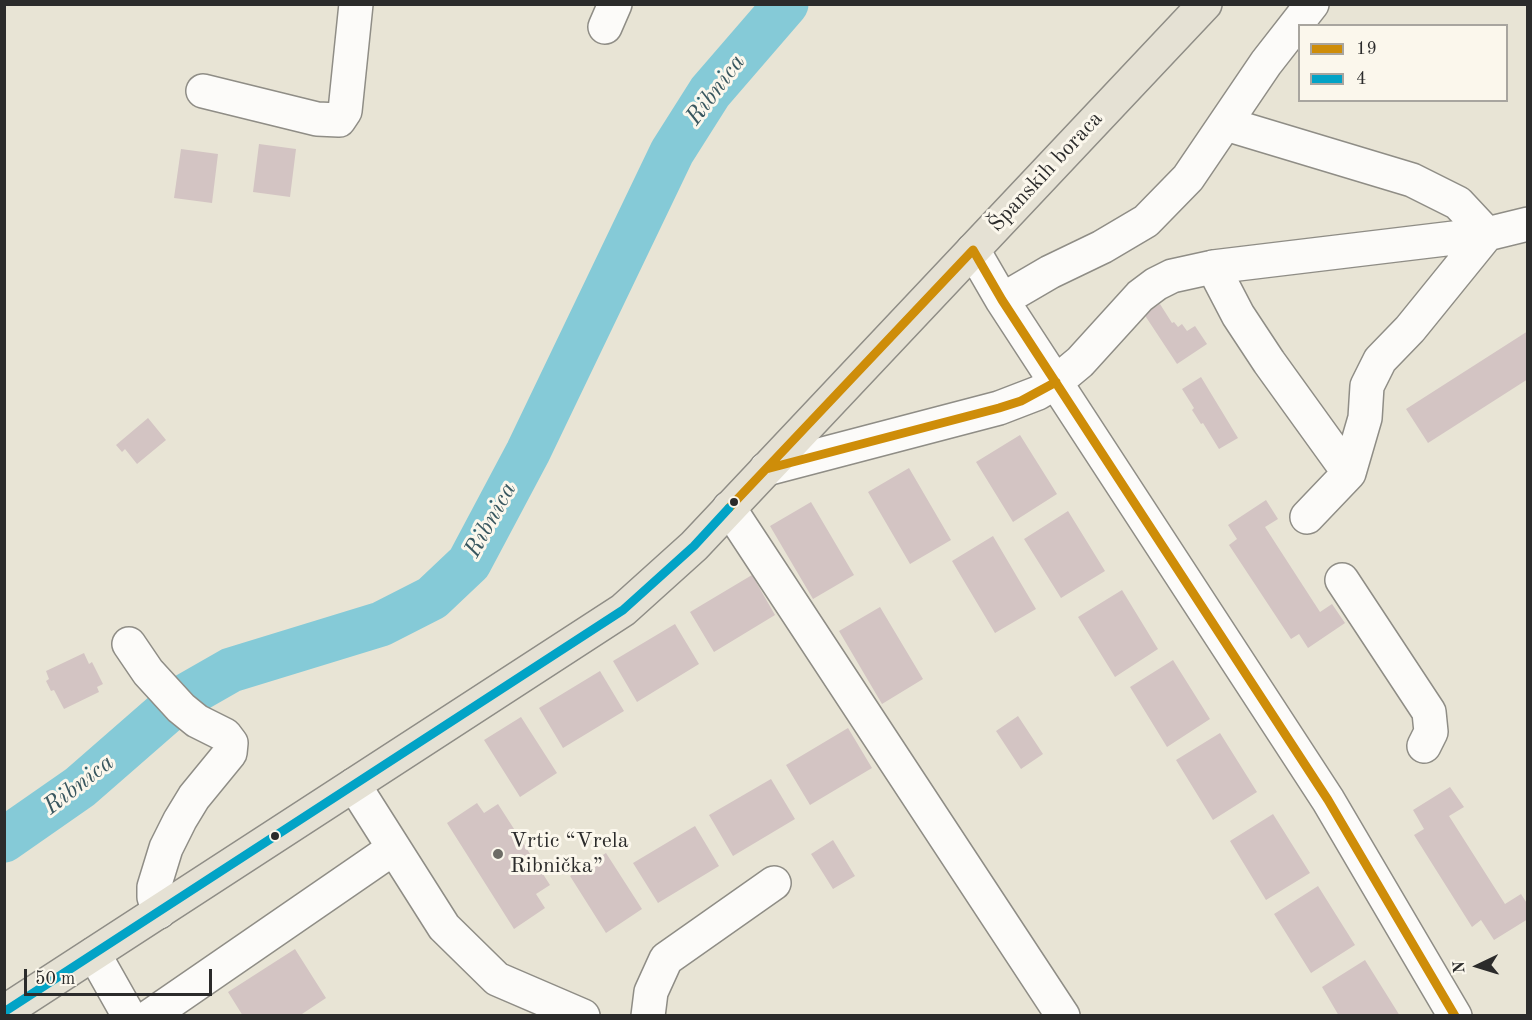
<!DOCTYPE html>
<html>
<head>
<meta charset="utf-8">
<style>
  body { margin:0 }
  #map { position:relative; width:1532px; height:1020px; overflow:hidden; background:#e8e4d5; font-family:"Old Standard TT",serif }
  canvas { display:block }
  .frame { position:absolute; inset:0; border:6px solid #2b2b2b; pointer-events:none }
  .legend { position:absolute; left:1298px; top:24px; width:210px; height:78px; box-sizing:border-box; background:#fbf7ec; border:2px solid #a8a59f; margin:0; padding:8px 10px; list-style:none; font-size:18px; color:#2b2b2b }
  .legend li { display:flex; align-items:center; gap:12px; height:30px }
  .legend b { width:30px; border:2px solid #a8a59f }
  .north { position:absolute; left:1448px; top:936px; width:60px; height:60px; -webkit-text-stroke:4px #fbf7ec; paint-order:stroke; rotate:266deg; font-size:16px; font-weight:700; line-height:24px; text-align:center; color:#2b2b2b }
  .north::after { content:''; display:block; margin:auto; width:21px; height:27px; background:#2b2b2b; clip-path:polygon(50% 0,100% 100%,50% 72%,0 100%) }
  .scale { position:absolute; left:24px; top:969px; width:188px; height:27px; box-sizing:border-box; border:3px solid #2b2b2b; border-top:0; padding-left:8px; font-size:18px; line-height:21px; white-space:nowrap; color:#2b2b2b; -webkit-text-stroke:4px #fbf7ec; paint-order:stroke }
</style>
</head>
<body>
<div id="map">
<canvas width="1532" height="1020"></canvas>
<div class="frame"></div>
<ul class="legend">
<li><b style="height:8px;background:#ce8d09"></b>19</li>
<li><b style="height:8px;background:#02a3c6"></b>4</li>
</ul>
<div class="north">N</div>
<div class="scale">50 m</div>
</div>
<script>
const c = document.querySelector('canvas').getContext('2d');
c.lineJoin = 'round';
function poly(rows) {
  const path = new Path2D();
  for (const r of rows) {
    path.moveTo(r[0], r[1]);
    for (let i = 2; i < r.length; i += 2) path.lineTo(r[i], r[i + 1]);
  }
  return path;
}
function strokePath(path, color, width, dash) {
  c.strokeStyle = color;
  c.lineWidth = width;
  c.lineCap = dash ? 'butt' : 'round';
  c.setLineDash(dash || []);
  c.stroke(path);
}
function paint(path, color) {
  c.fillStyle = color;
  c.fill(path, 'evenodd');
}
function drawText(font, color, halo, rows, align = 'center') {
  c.font = font + ' "Old Standard TT",serif';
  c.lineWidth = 6;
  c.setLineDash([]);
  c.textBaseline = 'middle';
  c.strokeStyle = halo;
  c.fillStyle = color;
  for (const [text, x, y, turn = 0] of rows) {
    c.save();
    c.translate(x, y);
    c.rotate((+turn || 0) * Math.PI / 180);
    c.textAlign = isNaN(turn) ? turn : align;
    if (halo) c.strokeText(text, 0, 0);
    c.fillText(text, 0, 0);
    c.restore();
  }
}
strokePath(poly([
  [4,840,80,787,182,698,231,670,381,624,432,598,469,563,528,452,672,152,710,92,786,4]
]), '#85cad7', 45);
paint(poly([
  [259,144,296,149,290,197,253,192],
  [181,149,218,154,212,203,174,198],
  [1160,304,1172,323,1174,322,1178,327,1182,324,1187,331,1195,326,1207,344,1177,364,1144,314],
  [1528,331,1528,379,1428,443,1406,409],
  [1201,377,1238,438,1219,449,1203,423,1201,424,1192,410,1194,408,1182,389],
  [148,418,166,440,137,464,125,449,122,452,116,445],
  [1020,435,1057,494,1013,522,976,462],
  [909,468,951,540,910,564,868,492],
  [1266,500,1278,519,1265,527,1320,612,1332,604,1345,623,1308,648,1299,634,1291,639,1229,545,1237,539,1228,525],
  [811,502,854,575,813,599,770,526],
  [1068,511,1105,571,1061,598,1024,539],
  [993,536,1036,609,995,633,952,561],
  [752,575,775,615,714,652,690,612],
  [1122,590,1158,649,1115,677,1078,617],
  [880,607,923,679,882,704,839,631],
  [675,624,699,664,637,702,613,661],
  [84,653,89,664,92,662,103,684,97,687,99,692,64,709,54,690,51,691,46,681,49,679,46,671],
  [1173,660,1210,719,1167,747,1130,687],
  [600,671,624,711,563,748,539,708],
  [1018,716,1043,754,1021,769,996,731],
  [521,717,557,773,520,797,484,740],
  [848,728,872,768,810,805,786,765],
  [1220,733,1257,792,1213,820,1176,760],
  [771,779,795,819,733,856,709,815],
  [1450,787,1464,807,1449,816,1505,904,1521,894,1528,905,1528,919,1494,940,1481,920,1472,927,1414,835,1424,829,1413,810],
  [477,803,484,813,498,804,550,885,536,894,545,908,514,929,447,823],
  [1273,814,1310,873,1266,900,1230,841],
  [695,826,719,866,658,903,633,863],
  [833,840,855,876,833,889,811,854],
  [606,853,642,909,606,933,570,876],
  [1318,886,1355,945,1311,973,1274,914],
  [295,949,326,998,299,1016,243,1016,228,992],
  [1365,960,1400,1016,1339,1016,1322,987]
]), '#d3c4c3');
const minor = poly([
  [605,27,615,4],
  [203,91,317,119,339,120,345,111,356,4],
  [1226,124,1412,180,1458,203,1487,234,1410,329,1380,360,1367,386,1365,418,1349,473,1307,517],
  [973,250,1002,300,1328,800,1455,1016],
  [1213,267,1238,315,1269,362,1349,473],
  [1002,300,1050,272,1102,247,1146,221,1188,178,1266,63,1312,4],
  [766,469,999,408,1038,393,1056,382,1080,362,1140,296,1156,284,1172,276,1213,267,1487,234,1528,224],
  [729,508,1063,1016],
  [1342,580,1429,712,1431,732,1424,746],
  [129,644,148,672,181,708,197,721,225,735,231,743,230,753,194,797,180,820,166,848,154,887,154,897,159,912],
  [354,785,444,927,497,979,583,1016],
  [94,954,129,1016],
  [150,1016,394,848],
  [648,1016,651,992,666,959,774,883]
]);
const major = poly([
  [4,1012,623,610,694,546,1205,4]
]);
strokePath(minor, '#8f8d86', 36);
strokePath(major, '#8f8d86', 36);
strokePath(minor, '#fcfbf9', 33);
strokePath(major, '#e5e1d4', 33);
strokePath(poly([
  [766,469,999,408,1021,401,1056,382],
  [729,508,973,250,1002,300,1328,800,1455,1016]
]), '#ce8d09', 9);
strokePath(poly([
  [4,1012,623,610,694,546,729,508]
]), '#02a3c6', 9);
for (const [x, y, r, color] of [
  [734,502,5,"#2b2b2b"],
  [275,836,5,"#2b2b2b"],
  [498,854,6,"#6d6c66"]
]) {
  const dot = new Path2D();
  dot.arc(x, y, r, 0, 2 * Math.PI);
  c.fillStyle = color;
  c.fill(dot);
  strokePath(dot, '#fbf7ec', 2);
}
drawText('22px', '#2b2b2b', '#fbf7ec', [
  ["Španskih boraca",1046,172,-47]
]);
drawText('22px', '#2b2b2b', '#fbf7ec', [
  ["Vrtic “Vrela",510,841],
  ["Ribnička”",510,866]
], 'left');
drawText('italic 24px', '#39575f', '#fbf7ec', [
  ["Ribnica",716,90,-53],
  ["Ribnica",491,520,-61],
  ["Ribnica",79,785,-38]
]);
</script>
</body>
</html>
